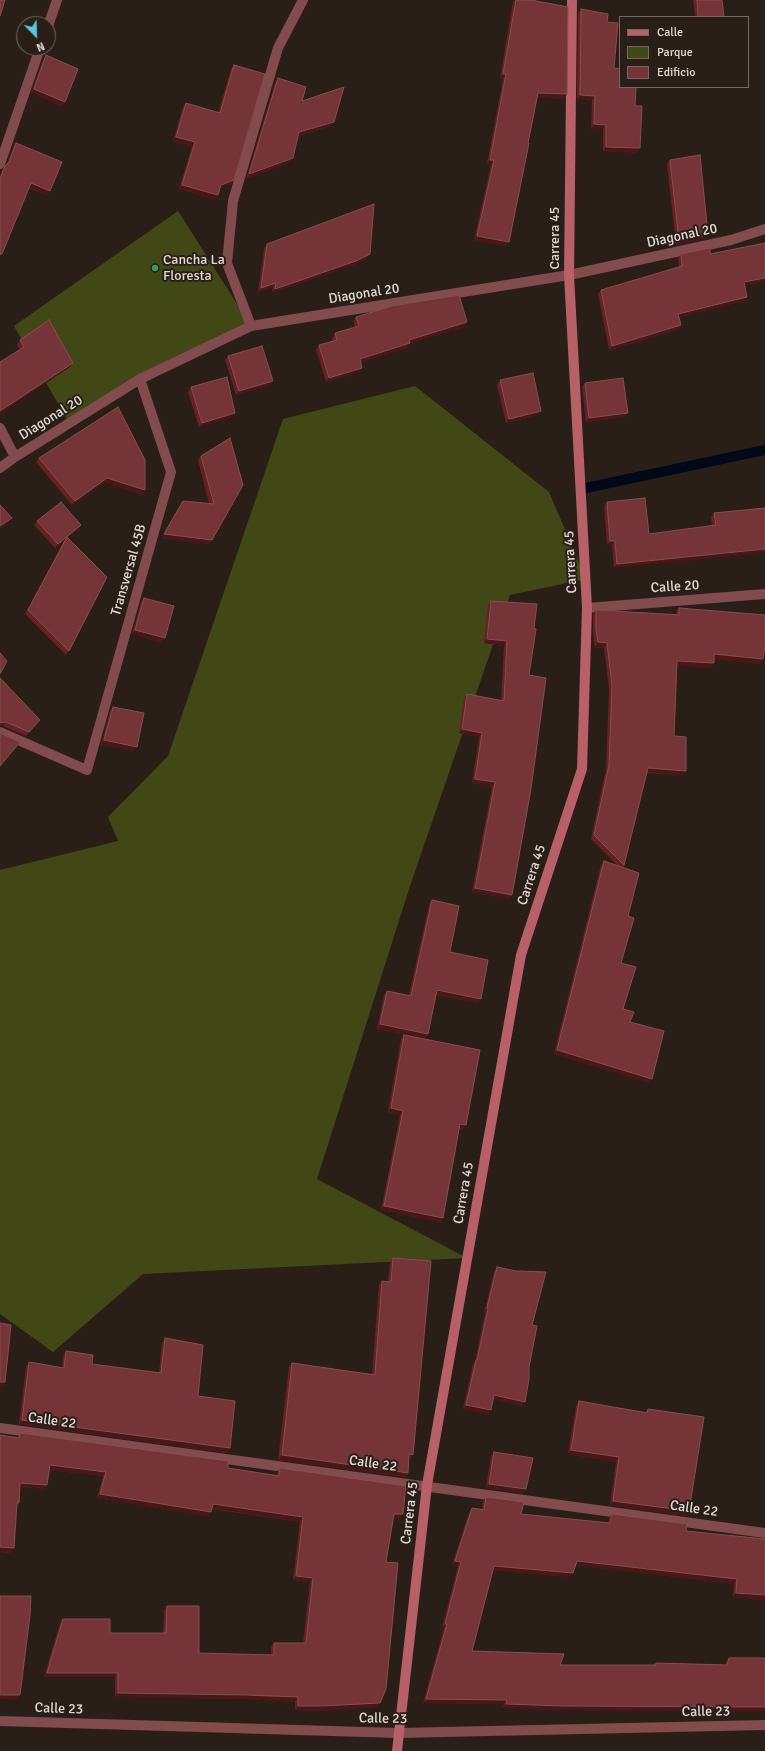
<!DOCTYPE html>
<html>
<head>
<meta charset="utf-8">
<style>
  body { margin:0 }
  #map { position:relative; width:765px; height:1751px; overflow:hidden; background:#291f17; font-family:Signika,sans-serif }
  canvas { display:block }
  .legend { position:absolute; left:619px; top:16px; width:130px; height:72px; box-sizing:border-box; background:#291f17; border:1px solid #726962; margin:0; padding:5px 7px; list-style:none; font-size:12px; color:#e0d9d3 }
  .legend li { display:flex; align-items:center; gap:8px; height:20px }
  .legend b { width:20px; border:1px solid #726962 }
  .north { position:absolute; left:16px; top:16px; width:40px; height:40px; box-sizing:border-box; background:#291f17; border:1px solid #726962; border-radius:50%; rotate:157deg; font-size:11px; font-weight:700; line-height:16px; text-align:center; color:#e0d9d3 }
  .north::after { content:''; display:block; margin:auto; width:14px; height:18px; background:#56c9e0; clip-path:polygon(50% 0,100% 100%,50% 72%,0 100%) }
</style>
</head>
<body>
<div id="map">
<canvas width="765" height="1751"></canvas>
<ul class="legend">
<li><b style="height:5px;background:#b86067"></b>Calle</li>
<li><b style="height:11px;background:#414816"></b>Parque</li>
<li><b style="height:11px;background:#743438"></b>Edificio</li>
</ul>
<div class="north">N</div>
</div>
<script>
const c = document.querySelector('canvas').getContext('2d');
c.lineJoin = 'round';
function paint(path, color) {
  c.fillStyle = color;
  c.fill(path, 'evenodd');
}
function poly(rows) {
  const path = new Path2D();
  for (const r of rows) {
    path.moveTo(r[0], r[1]);
    for (let i = 2; i < r.length; i += 2) path.lineTo(r[i], r[i + 1]);
  }
  return path;
}
function strokePath(path, color, width, dash) {
  c.strokeStyle = color;
  c.lineWidth = width;
  c.lineCap = dash ? 'butt' : 'round';
  c.setLineDash(dash || []);
  c.stroke(path);
}
function drawText(font, color, halo, rows, align = 'center') {
  c.font = font + ' Signika,sans-serif';
  c.lineWidth = 4;
  c.setLineDash([]);
  c.textBaseline = 'middle';
  c.strokeStyle = halo;
  c.fillStyle = color;
  for (const [text, x, y, turn = 0] of rows) {
    c.save();
    c.translate(x, y);
    c.rotate((+turn || 0) * Math.PI / 180);
    c.textAlign = isNaN(turn) ? turn : align;
    if (halo) c.strokeText(text, 0, 0);
    c.fillText(text, 0, 0);
    c.restore();
  }
}
paint(poly([
  [178,211,251,326,69,423,14,326],
  [415,386,549,492,586,579,510,595,409,889,317,1179,467,1258,143,1274,53,1352,0,1314,0,870,118,841,108,817,168,756,283,419]
]), '#414816');
strokePath(poly([
  [581,489,765,450]
]), '#000918', 10);
strokePath(poly([
  [48,26,57,0],
  [0,164,40,48],
  [251,326,227,263,233,201,278,48,303,0],
  [0,428,15,457],
  [0,468,15,457,140,379,251,326,569,275,731,240,765,229],
  [587,608,765,594],
  [0,732,87,770,171,472,140,379],
  [0,1428,765,1533],
  [0,1721,398,1733,765,1725]
]), '#824b4e', 10);
strokePath(poly([
  [397,1751,427,1485,521,955,582,769,587,608,569,275,572,0]
]), '#b86067', 10);
paint(poly([
  [515,0,531,0,567,94,564,99,537,97,509,242,506,246,474,240,491,165,487,164,503,79,500,78,513,2],
  [693,0,722,0,724,17,695,17],
  [581,9,635,106,637,153,603,151,603,129,591,129,592,100,577,99,578,13],
  [46,55,62,106,31,93,43,60],
  [234,65,234,180,231,184,220,188,218,195,215,200,179,189,192,147,173,141,183,107,186,103,218,113,231,69],
  [278,78,331,126,298,136,290,162,246,179,275,83],
  [16,143,50,191,47,195,29,188,0,257,0,176,2,170,7,164,13,148],
  [670,160,705,239,676,245,667,164],
  [267,244,367,258,353,265,272,293,273,287,258,292,264,248],
  [681,254,710,254,765,281,745,286,747,297,744,301,679,317,681,325,678,330,609,350,598,294,601,290,679,267,678,258],
  [356,317,467,322,464,327,410,343,407,348,361,362,362,368,359,372,326,382,316,349,319,345,333,341,332,338,335,333,355,327,353,321],
  [20,340,73,363,70,367,20,349,17,345],
  [228,356,270,385,236,395,225,360],
  [500,380,541,411,538,415,506,423,497,385],
  [585,383,628,413,625,417,586,422,582,387],
  [191,387,232,417,199,427,188,392],
  [230,438,212,540,209,544,161,538,183,501,209,503,198,460,201,456],
  [39,458,145,490,142,495,104,482,72,505,36,462],
  [607,502,649,534,712,526,711,517,714,513,765,508,614,568,612,545,607,545,604,506],
  [37,521,78,530,67,538,69,651,66,655,25,614,64,541,55,548,34,525],
  [144,598,162,643,132,634,141,602],
  [491,601,534,628,529,675,512,895,509,899,472,892,492,787,472,783,479,737,459,733,464,698,467,694,501,700,504,646,484,643,488,605],
  [679,608,760,664,714,659,714,663,711,668,677,665,674,736,686,771,683,775,647,773,624,865,623,868,628,916,621,963,623,1009,630,1022,649,1083,554,1054,601,865,604,861,618,866,591,839,606,769,609,690,604,648,595,647,593,633,593,614,596,610,676,614,676,612],
  [0,678,40,720,26,736,3,726,0,726],
  [113,707,134,751,101,745,110,711],
  [432,900,450,952,481,999,478,1003,436,995,428,1034,425,1039,377,1029,384,995,387,991,409,995,429,905],
  [404,1035,463,1130,459,1129,443,1218,440,1222,381,1210,400,1115,388,1112,401,1039],
  [393,1258,413,1455,410,1459,409,1459,408,1473,405,1477,278,1460,289,1367,292,1363,372,1374,379,1285,382,1281,388,1281,390,1262],
  [497,1267,532,1325,522,1406,493,1399,491,1410,488,1414,463,1409,473,1364,475,1362,485,1313,484,1313,494,1272],
  [165,1338,198,1396,230,1448,227,1453,19,1424,26,1367,29,1362,62,1368,63,1356,66,1351,92,1364,159,1373,162,1343],
  [579,1401,646,1412,648,1409,689,1511,686,1516,610,1505,616,1462,568,1454,576,1406],
  [20,1433,228,1468,277,1475,277,1473,280,1468,400,1519,393,1518,386,1562,377,1707,318,1711,295,1710,295,1702,243,1699,115,1697,115,1677,44,1677,60,1623,63,1619,110,1633,163,1633,164,1610,167,1606,199,1653,271,1655,271,1647,274,1643,303,1643,310,1582,293,1580,300,1522,212,1509,208,1516,97,1498,103,1476,49,1470,44,1490,20,1487,19,1503,17,1505,11,1553,0,1552,0,1435,17,1438],
  [494,1452,526,1489,523,1493,486,1488,491,1456],
  [486,1497,521,1514,608,1523,609,1518,612,1514,686,1531,765,1600,733,1597,734,1584,576,1565,573,1573,570,1577,493,1570,472,1651,560,1665,655,1665,656,1663,725,1665,726,1662,729,1658,765,1658,560,1710,503,1708,504,1704,423,1703,444,1628,442,1628,458,1566,452,1565,469,1513,472,1508,482,1509,483,1501]
]), '#672025');
paint(poly([
  [503,74,506,74,503,79,500,78],
  [34,89,65,102,62,106,31,93],
  [538,93,567,94,564,99,535,97],
  [580,95,595,96,592,100,577,99],
  [334,122,331,126,296,136,299,132],
  [594,124,606,125,603,129,591,129],
  [176,137,195,142,192,147,173,141],
  [606,147,640,148,637,153,603,151],
  [293,158,290,162,246,179,249,174],
  [490,160,494,160,491,165,487,164],
  [234,180,231,184,218,189,221,185],
  [31,183,50,191,47,195,28,187],
  [182,185,218,195,215,200,179,189],
  [708,235,705,239,676,245,679,241],
  [477,236,509,242,506,246,474,240],
  [370,254,367,258,353,265,272,293,275,289],
  [765,278,765,281,741,287,744,282],
  [276,283,273,287,258,292,261,288],
  [747,297,744,301,675,318,678,314],
  [467,322,464,327,410,343,407,348,357,363,360,359,409,340],
  [681,325,678,330,609,350,612,346],
  [73,363,70,367,0,414,0,411],
  [362,368,359,372,326,382,329,378],
  [273,381,270,385,236,395,239,391],
  [541,411,538,415,506,423,509,419],
  [235,413,232,417,199,427,202,423],
  [628,413,625,417,586,422,589,418],
  [107,478,145,490,142,495,104,482,72,505,75,501],
  [12,518,9,523,0,528,0,526],
  [81,525,78,530,65,540,67,537,64,541,55,548,58,544],
  [164,534,212,540,209,544,161,538],
  [610,541,615,541,612,545,607,545],
  [765,549,765,553,614,568,617,564],
  [135,630,165,638,162,643,132,634],
  [487,639,507,641,504,646,484,643],
  [598,642,607,643,604,648,595,647],
  [714,654,763,659,760,664,711,659],
  [677,661,714,663,711,668,674,665],
  [6,722,3,726,0,726,0,723],
  [462,729,482,733,479,737,459,733],
  [104,740,137,747,134,751,101,745],
  [20,742,17,747,0,766],
  [648,768,686,771,683,775,645,772],
  [475,779,495,782,492,787,472,783],
  [475,888,512,895,509,899,472,892],
  [437,990,481,999,478,1003,434,994],
  [380,1024,428,1034,425,1039,377,1029],
  [557,1050,652,1079,649,1083,554,1054],
  [391,1108,403,1111,400,1115,388,1112],
  [460,1124,466,1125,463,1130,457,1128],
  [384,1206,443,1218,440,1222,381,1210],
  [487,1308,488,1309,485,1313,484,1313],
  [0,1382,5,1382,2,1387,0,1386],
  [494,1395,525,1402,522,1406,491,1399],
  [466,1405,491,1410,488,1414,463,1409],
  [22,1420,230,1448,227,1453,19,1424],
  [571,1450,619,1457,616,1462,568,1454],
  [409,1454,413,1455,410,1459,406,1459],
  [282,1455,408,1473,405,1477,278,1460],
  [50,1465,106,1472,103,1476,47,1470],
  [20,1483,47,1485,44,1490,17,1487],
  [489,1484,526,1489,523,1493,486,1488],
  [100,1494,211,1512,208,1516,97,1498],
  [613,1501,689,1511,686,1516,610,1505],
  [213,1504,303,1517,300,1522,210,1508],
  [394,1514,403,1514,400,1519,391,1518],
  [0,1547,14,1548,11,1553,0,1552],
  [455,1561,461,1562,458,1566,452,1565],
  [577,1561,737,1579,734,1584,574,1565],
  [494,1566,573,1573,570,1577,491,1570],
  [296,1576,313,1578,310,1582,293,1580],
  [736,1593,765,1595,765,1600,733,1597],
  [445,1624,447,1624,444,1628,442,1628],
  [47,1673,118,1673,115,1677,44,1677],
  [118,1693,246,1695,298,1697,295,1702,243,1699,115,1697],
  [0,1695,20,1695,17,1700,0,1699],
  [426,1699,507,1700,504,1704,423,1703],
  [380,1703,377,1707,318,1711,295,1710,298,1706],
  [506,1704,765,1707,765,1712,560,1710,503,1708]
]), '#491718');
const building = poly([
  [0,0,5,0,0,16,0,0],
  [516,0,531,0,568,7,567,94,538,93,528,143,529,143,509,242,477,236,494,160,490,160,506,74,503,74,516,0],
  [697,0,722,0,724,17,702,17,698,16,697,0],
  [581,9,608,14,607,22,618,23,614,68,620,69,620,87,636,87,635,106,642,106,640,148,606,147,606,125,594,124,595,96,580,95,581,9],
  [46,55,78,69,65,102,34,89,46,55],
  [234,65,265,74,234,180,221,185,218,195,182,185,195,142,176,137,186,103,220,113,234,65],
  [278,78,306,87,302,101,344,87,334,122,299,132,293,158,249,174,278,78],
  [16,143,62,162,50,191,31,183,2,254,0,254,0,179,5,166,9,162,16,143],
  [700,155,708,235,679,241,670,160,700,155],
  [374,204,370,254,356,261,275,289,276,283,261,288,267,244,374,204],
  [765,243,765,278,744,282,747,297,678,314,681,325,612,346,601,290,682,266,681,254,710,248,710,254,765,243],
  [459,295,467,322,409,340,410,343,360,359,362,368,329,378,319,345,337,340,335,333,359,326,356,317,392,306,459,295],
  [49,320,73,363,0,411,0,362,24,347,20,340,49,320],
  [262,346,273,381,239,391,228,356,262,346],
  [533,373,541,411,509,419,500,380,533,373],
  [227,377,235,413,202,423,191,387,227,377],
  [623,378,628,413,589,418,585,383,623,378],
  [118,407,145,460,145,490,107,478,75,501,39,458,118,407],
  [230,438,243,485,212,540,164,534,183,501,214,504,201,456,230,438],
  [645,498,649,534,716,525,714,513,765,508,765,549,617,564,615,541,610,541,607,502,645,498],
  [61,502,81,525,58,544,37,521,61,502],
  [0,505,12,518,0,526,0,505],
  [67,537,107,577,69,651,28,610,67,537],
  [144,598,174,606,165,638,135,630,144,598],
  [491,601,537,604,534,628,536,629,529,675,546,678,531,789,512,895,475,888,495,782,475,779,482,733,462,729,467,694,504,701,507,641,487,639,491,601],
  [679,608,765,615,765,645,763,659,714,654,714,663,677,661,674,736,686,737,686,771,648,768,624,865,594,835,609,765,612,686,607,643,598,642,596,629,596,610,679,615,679,608],
  [0,653,7,661,0,674,0,653],
  [0,678,40,720,29,732,6,722,0,723,0,678],
  [113,707,144,713,137,747,104,740,113,707],
  [0,733,20,742,0,766,0,733],
  [604,861,639,873,628,916,634,918,621,963,636,967,623,1009,634,1012,630,1022,664,1031,652,1079,557,1050,604,861],
  [432,900,459,906,450,952,488,960,481,999,437,990,428,1034,380,1024,387,991,411,996,432,900],
  [404,1035,480,1050,466,1125,460,1124,443,1218,384,1206,403,1111,391,1108,404,1035],
  [393,1258,431,1261,413,1455,409,1454,408,1473,282,1455,292,1363,375,1375,382,1281,391,1282,393,1258],
  [497,1267,516,1271,546,1272,532,1325,537,1326,529,1367,529,1379,525,1402,494,1395,491,1410,466,1405,476,1360,477,1360,488,1309,487,1308,497,1267],
  [0,1323,11,1325,5,1382,0,1382,0,1323],
  [165,1338,203,1345,198,1396,235,1401,230,1448,22,1420,29,1362,64,1368,66,1351,93,1355,92,1364,161,1373,165,1338],
  [579,1401,647,1413,648,1409,704,1417,689,1511,613,1501,619,1457,571,1450,579,1401],
  [20,1433,228,1461,228,1468,279,1476,280,1468,406,1486,403,1514,394,1514,386,1562,398,1563,386,1689,380,1703,321,1706,298,1706,298,1697,246,1695,118,1693,118,1673,47,1673,63,1619,110,1619,110,1633,166,1633,167,1606,199,1606,199,1653,274,1655,274,1643,306,1643,313,1578,296,1576,303,1517,213,1504,211,1512,100,1494,106,1472,50,1465,47,1485,20,1483,19,1503,17,1503,14,1548,0,1547,0,1435,19,1438,20,1433],
  [494,1452,533,1458,526,1489,489,1484,494,1452],
  [486,1497,524,1502,521,1514,610,1523,612,1514,687,1524,686,1531,765,1539,765,1595,736,1593,737,1579,577,1561,573,1573,494,1566,472,1651,564,1654,560,1665,656,1665,656,1663,727,1665,729,1658,765,1658,765,1707,563,1706,506,1704,507,1700,426,1699,447,1624,445,1624,461,1562,455,1561,472,1508,484,1510,486,1497],
  [0,1596,31,1596,30,1615,20,1695,0,1695,0,1596]
]);
paint(building, '#743438');
strokePath(building, '#854e50', 1);
for (const [x, y, r, color] of [
  [155,268,4,"#2e9e5b"]
]) {
  const dot = new Path2D();
  dot.arc(x, y, r, 0, 2 * Math.PI);
  c.fillStyle = color;
  c.fill(dot);
  strokePath(dot, '#291f17', 1.5);
}
drawText('14px', '#e0d9d3', '#291f17', [
  ["Diagonal 20",682,236,-12],
  ["Carrera 45",555,238,-90],
  ["Diagonal 20",364,294,-9],
  ["Diagonal 20",51,418,-32],
  ["Carrera 45",571,562,-93],
  ["Transversal 45B",129,570,-74],
  ["Calle 20",675,587,-4],
  ["Carrera 45",532,875,-72],
  ["Carrera 45",464,1193,-80],
  ["Calle 22",52,1421,8],
  ["Calle 22",373,1464,8],
  ["Calle 22",694,1509,8],
  ["Carrera 45",410,1513,-83],
  ["Calle 23",59,1709,2],
  ["Calle 23",706,1712,-1],
  ["Calle 23",383,1719,1]
]);
drawText('14px', '#e0d9d3', '#291f17', [
  ["Cancha La",163,260],
  ["Floresta",163,276]
], 'left');
</script>
</body>
</html>
